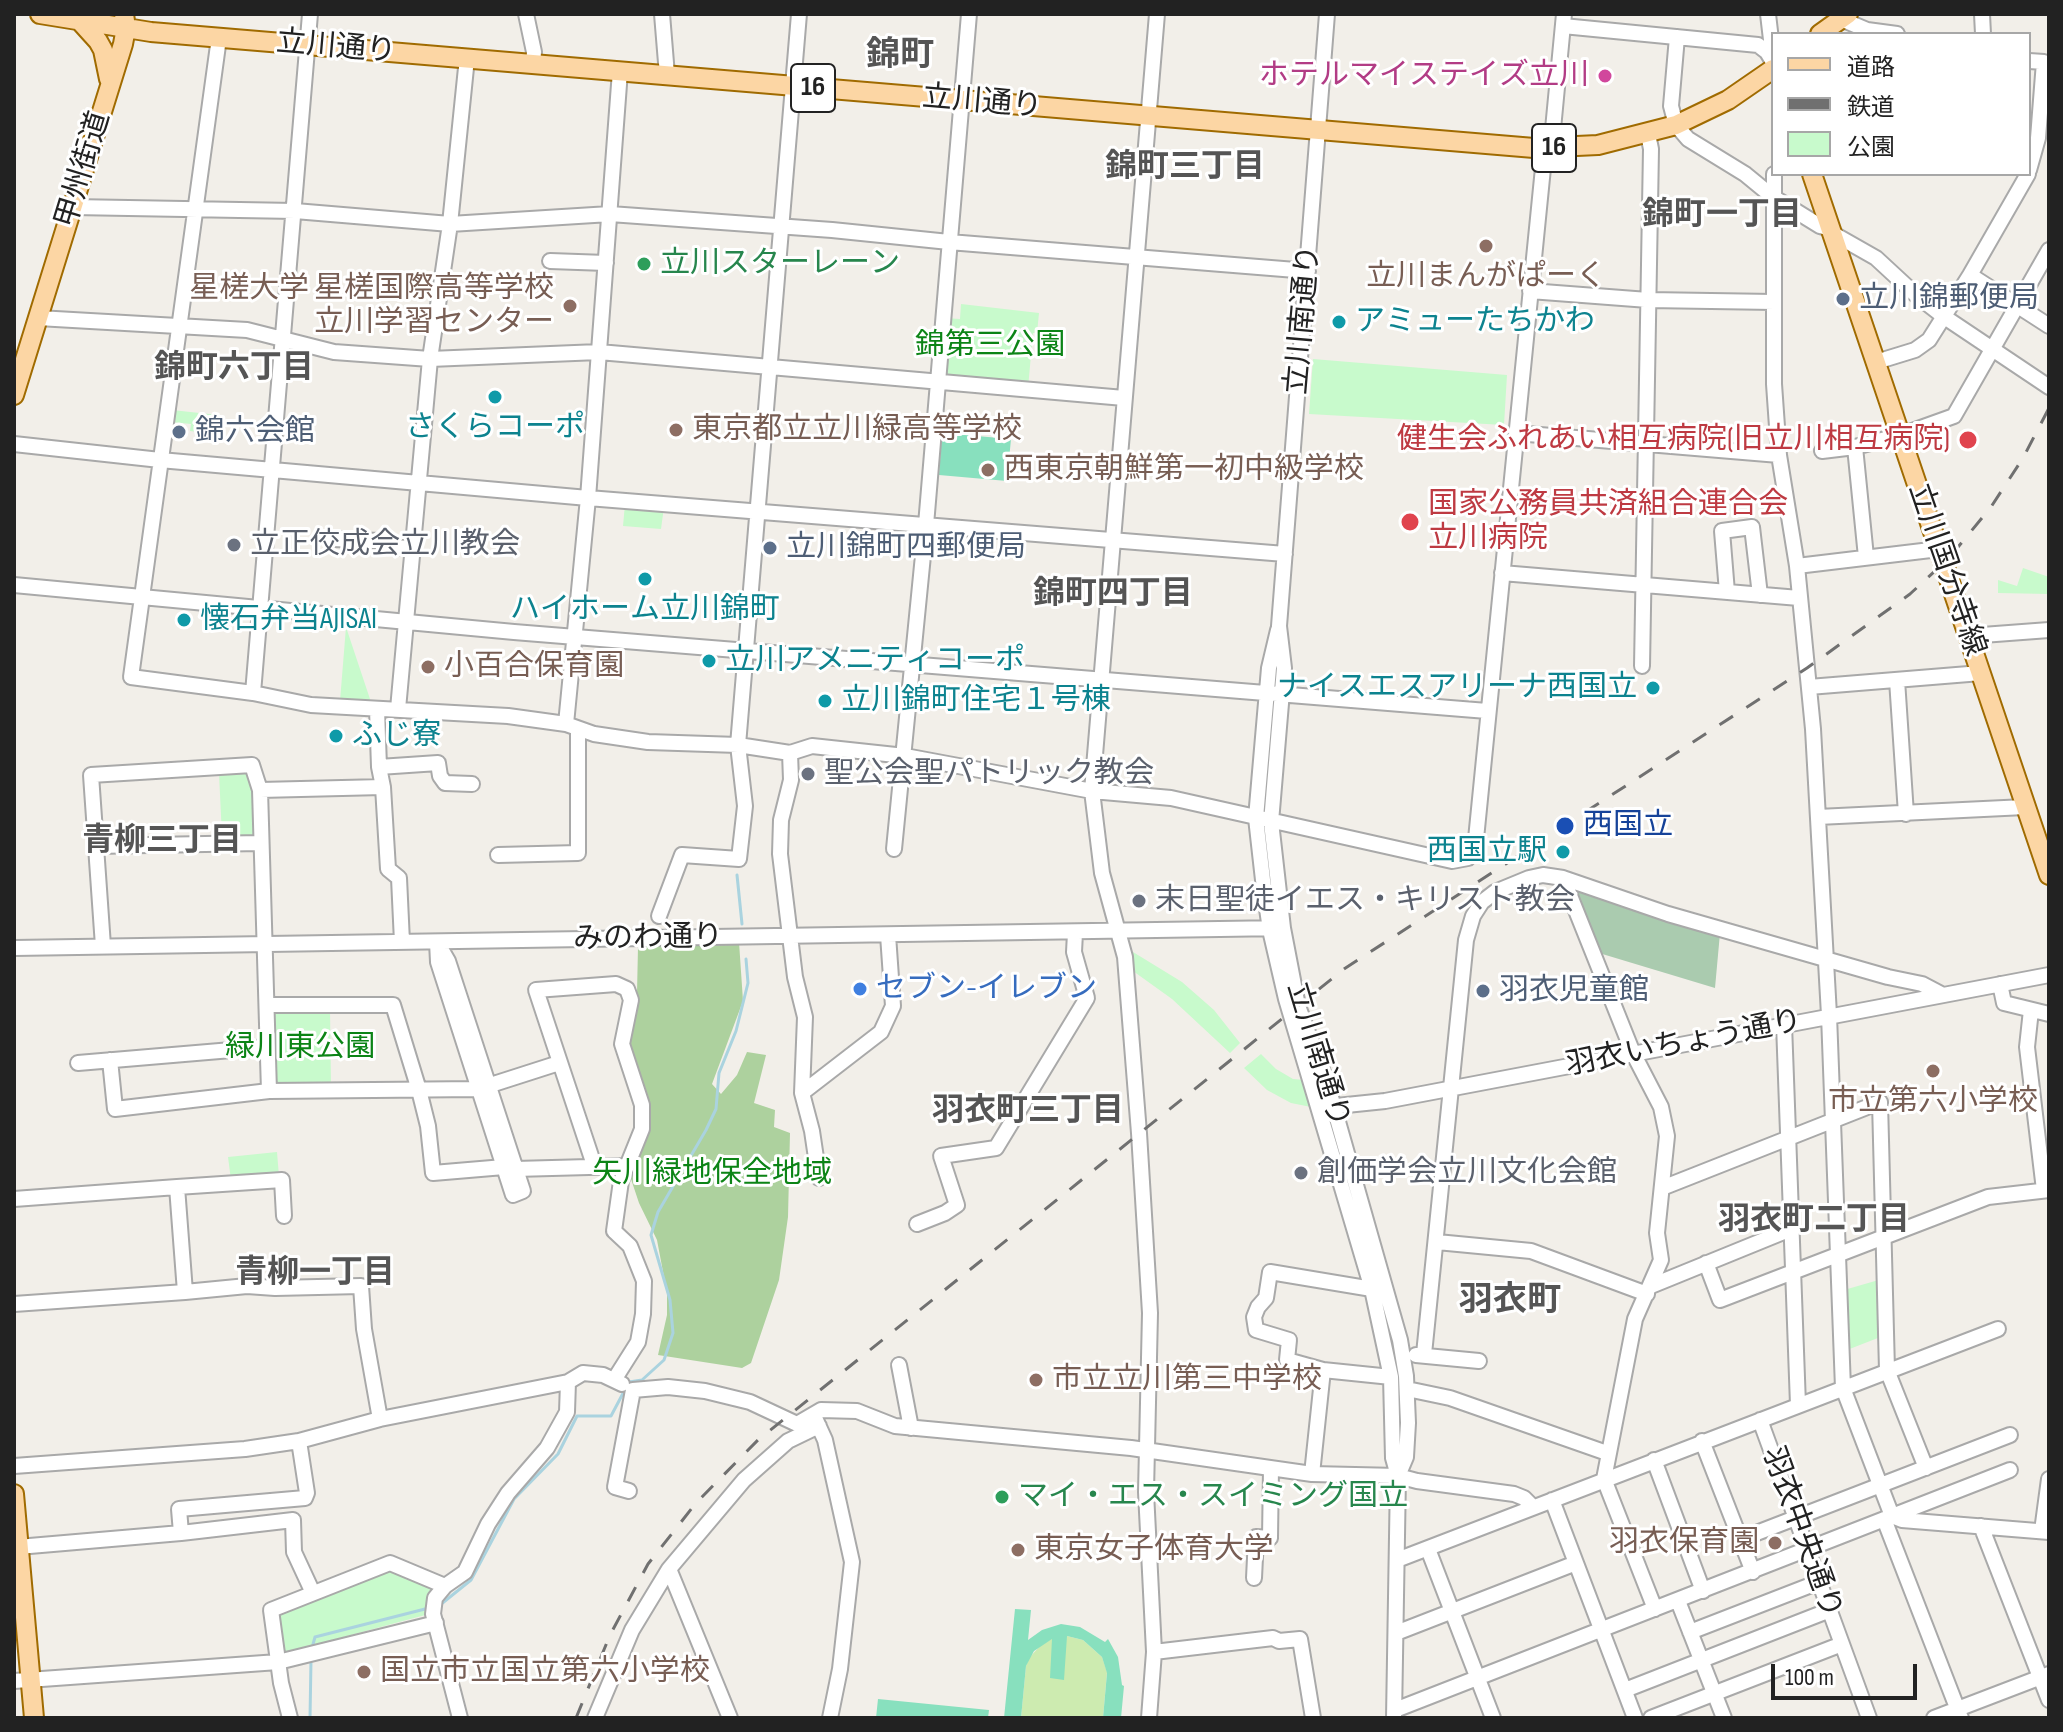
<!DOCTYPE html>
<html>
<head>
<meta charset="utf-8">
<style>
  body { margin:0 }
  #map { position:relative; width:2063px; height:1732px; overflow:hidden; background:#f2efe9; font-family:"Sofia Sans Condensed","Noto Sans JP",sans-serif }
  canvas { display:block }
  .frame { position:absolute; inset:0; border:16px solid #222; pointer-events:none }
  .legend { position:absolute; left:1771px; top:32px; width:260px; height:144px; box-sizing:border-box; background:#fff; border:2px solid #a7a7a7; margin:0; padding:10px 14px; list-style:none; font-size:24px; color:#222 }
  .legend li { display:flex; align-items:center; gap:16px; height:40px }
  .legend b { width:40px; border:2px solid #a7a7a7 }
  .scale { position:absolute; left:1771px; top:1664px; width:146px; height:36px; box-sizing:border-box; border:4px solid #222; border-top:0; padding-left:10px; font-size:24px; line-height:28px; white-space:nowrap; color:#222; -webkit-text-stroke:6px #fff; paint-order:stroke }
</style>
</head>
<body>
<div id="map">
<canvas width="2063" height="1732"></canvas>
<div class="frame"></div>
<ul class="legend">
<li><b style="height:10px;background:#fcd6a4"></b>道路</li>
<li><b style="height:10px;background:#707070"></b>鉄道</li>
<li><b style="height:22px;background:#c8facc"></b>公園</li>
</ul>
<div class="scale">100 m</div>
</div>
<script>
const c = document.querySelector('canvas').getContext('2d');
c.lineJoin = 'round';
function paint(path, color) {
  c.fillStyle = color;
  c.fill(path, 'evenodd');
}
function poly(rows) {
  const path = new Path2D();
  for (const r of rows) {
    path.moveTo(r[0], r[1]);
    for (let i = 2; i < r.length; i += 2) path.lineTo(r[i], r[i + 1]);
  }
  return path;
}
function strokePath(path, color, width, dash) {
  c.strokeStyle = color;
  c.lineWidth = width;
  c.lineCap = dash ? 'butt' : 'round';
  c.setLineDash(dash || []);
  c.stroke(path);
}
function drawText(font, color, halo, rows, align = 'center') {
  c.font = font + ' "Sofia Sans Condensed","Noto Sans JP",sans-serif';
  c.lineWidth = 6;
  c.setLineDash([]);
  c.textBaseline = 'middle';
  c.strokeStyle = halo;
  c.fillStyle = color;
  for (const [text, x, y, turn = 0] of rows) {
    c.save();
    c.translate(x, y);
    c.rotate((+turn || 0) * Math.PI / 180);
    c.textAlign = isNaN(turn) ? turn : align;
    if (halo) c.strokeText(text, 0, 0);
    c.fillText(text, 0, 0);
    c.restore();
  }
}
paint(poly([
  [1067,1636,1083,1640,1102,1657,1107,1672,1103,1718,1021,1718,1026,1666,1029,1658,1040,1646,1053,1638]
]), '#cdebb0');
paint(poly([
  [739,942,743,1001,712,1084,721,1094,737,1075,747,1052,766,1055,754,1103,775,1110,774,1127,790,1133,788,1217,779,1280,751,1363,742,1368,658,1355,667,1315,667,1293,657,1240,639,1203,631,1179,651,1113,627,1045,637,993,638,947]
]), '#add19e');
paint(poly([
  [1572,885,1720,933,1715,988,1599,953]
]), '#aacbaf');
paint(poly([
  [961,304,1039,313,1037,333,1033,333,1028,388,941,380,945,318,960,319],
  [1313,359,1507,375,1504,425,1309,414],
  [172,410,218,415,216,434,190,431,191,424,171,422],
  [625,504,664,507,661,529,623,526],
  [2023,568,2049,577,2049,594,1998,593,1998,580,2017,586],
  [346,627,371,702,340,701],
  [248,772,253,793,254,836,222,837,219,773],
  [1133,952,1182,982,1214,1010,1240,1043,1230,1053,1172,999,1133,971],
  [269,1007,330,1007,331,1088,270,1089],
  [1261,1054,1276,1069,1293,1079,1304,1080,1311,1107,1291,1103,1267,1090,1244,1068],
  [277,1152,279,1176,231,1180,228,1157],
  [1882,1279,1883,1336,1847,1350,1844,1290],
  [387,1569,440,1587,429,1614,284,1653,280,1615,284,1611]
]), '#c8facc');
paint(poly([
  [942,433,1011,439,1007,481,939,475],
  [1015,1609,1031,1610,1028,1640,1042,1630,1061,1624,1080,1627,1105,1642,1108,1639,1118,1657,1122,1685,1124,1686,1121,1718,1103,1718,1107,1673,1102,1657,1083,1640,1067,1636,1064,1680,1050,1678,1052,1639,1034,1651,1026,1666,1021,1718,1004,1718],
  [878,1699,989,1710,988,1718,876,1718]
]), '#88e0be');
strokePath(poly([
  [737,875,742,924],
  [440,1605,471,1580,514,1499,558,1454,577,1416,611,1416,629,1382,642,1380,664,1360,673,1333,670,1300,651,1235,658,1212,706,1130,716,1109,719,1073,736,1031,748,983,746,959],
  [312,1648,315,1637,429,1608],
  [310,1718,311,1660]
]), '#aad3df', 3);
const minor = poly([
  [526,14,534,52,533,65],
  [662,14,667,75],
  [1327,14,1279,626,1284,668,1271,822,1283,928,1298,1006,1327,1083,1400,1340,1406,1376,1408,1423,1406,1457,1398,1476],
  [1768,14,1773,57],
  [1982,14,1983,34],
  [1841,19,1867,30,1897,34],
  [1563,26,1758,45,1767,52,1773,62],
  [1677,37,1671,106,1676,125,1688,139,1745,174,1773,197,1820,226,1831,229],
  [219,38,131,677,253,693,311,705,508,716,566,724,594,734,648,742,738,745,790,753,812,746,905,756,1092,791,1171,798,1452,861,1468,858,1475,848,1476,839,1543,168,1553,129,1564,14],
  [2029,61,2044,62,2038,138,2029,170],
  [1774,174,1774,384,1779,455,1797,566,1813,729,1829,1015,1843,1388,1892,1516,1902,1520,2049,1532],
  [73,207,295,211,450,224,610,214,832,230,949,242,1308,271],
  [1832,233,1876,258,1916,295,1943,316,2049,387],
  [550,261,606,263],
  [1970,275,2049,326],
  [1530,291,1648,300,1774,302],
  [38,318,247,330,334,352,430,359,599,352,1124,398],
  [1876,362,1915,350,1929,340,1970,275,2028,174],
  [1516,433,1779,455],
  [14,444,160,460,588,498,1285,554],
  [1855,447,1866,557],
  [1822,451,1855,447,1901,435,1954,416,2049,250],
  [333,539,379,541,386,547,414,548],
  [1797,566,1939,549],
  [1502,573,1799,598],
  [14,585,514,632,1487,711],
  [1727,592,1722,531,1752,527,1760,595],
  [1278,630,1269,668,1256,818,1263,880,1270,930,1286,999,1372,1289,1391,1377,1393,1458,1398,1476,1394,1718],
  [1969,636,2049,630],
  [1642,666,1651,149,1648,134],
  [1897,680,1906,814],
  [1809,687,1981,673],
  [253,693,310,14],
  [398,709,430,359,450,224,467,58],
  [566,724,588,498,620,71],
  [790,753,791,780,781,820,780,854,795,977,805,1017,802,1093,812,1131,819,1178],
  [379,767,438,763,440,776,445,783,472,784],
  [383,787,388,869,399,878,402,942],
  [260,790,383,787,379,767,377,709],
  [1818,817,2025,807],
  [95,846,260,843],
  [894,849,926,525,969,14],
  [498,855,578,853,578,730],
  [1563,878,1633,1053,1661,1107,1667,1136,1657,1233,1661,1260,1635,1319,1604,1479,1655,1609],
  [659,916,682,855,739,859,745,806,738,745,799,14],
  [437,942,448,961,523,1191,513,1195,438,962,437,942],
  [103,946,91,775,252,765,260,790,269,1091],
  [14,948,1283,928],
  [2000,984,2004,1003,2049,1014],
  [267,1005,393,1005,419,1090,428,1126,433,1173,504,1167],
  [2031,1010,2027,1047,2044,1190],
  [1784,1024,1798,1405],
  [110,1060,115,1109,269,1091,478,1089,559,1063],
  [78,1063,267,1047],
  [802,1093,881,1032,893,1006,888,935],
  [1327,1107,1385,1101,2049,975],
  [594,1165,536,990,616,984,627,989,631,1000,622,1044,642,1105,642,1129,621,1181,614,1231,630,1246,644,1281,643,1314,638,1342,614,1380],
  [515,1169,626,1166],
  [1662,1188,1880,1102,1887,1370,1926,1468],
  [14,1199,177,1187],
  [284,1216,282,1180,177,1187,185,1292,247,1286,275,1288,361,1286,364,1329,380,1419],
  [917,1224,945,1213,957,1205,941,1156,996,1148,1087,998,1074,952,1075,933],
  [1437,1242,1531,1251,1647,1294],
  [1706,1263,1720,1300,1988,1197,2049,1190],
  [1651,1286,1791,1229],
  [1372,1289,1270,1272,1266,1298,1258,1307,1254,1317,1256,1330,1289,1340,1287,1360,1323,1370,1391,1377],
  [14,1304,185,1292],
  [1424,1354,1466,940,1473,916,1482,902,1495,892,1529,878,1543,875,1563,878,1668,914,1888,977,1922,984,1941,994],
  [1416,1355,1479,1361],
  [899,1365,911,1428],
  [1407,1389,1450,1398,1607,1453],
  [815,1418,825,1440,852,1562,840,1669,830,1718],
  [1760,1420,1869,1718],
  [1702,1441,1753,1572],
  [1654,1460,1703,1591],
  [14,1466,245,1449,299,1441,380,1419,568,1382],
  [1312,1474,1323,1370],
  [629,1491,615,1487,633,1390,668,1387,705,1391,750,1402,797,1424,821,1410,857,1411,895,1426,1131,1448,1312,1474,1398,1476,1417,1481,1514,1494,1524,1498,1533,1507],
  [1552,1500,1635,1718],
  [1884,1519,1961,1718],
  [1981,1526,2049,1700],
  [2042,1531,2049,1479],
  [181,1533,179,1509,305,1498,307,1493,299,1441],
  [1741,1539,2010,1435],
  [18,1547,181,1533,293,1520,294,1552,313,1593],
  [1428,1549,1493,1718],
  [1397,1560,1998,1329],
  [669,1569,730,1718],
  [1254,1578,1256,1537,1270,1538,1271,1468],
  [445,1586,435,1598,433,1614,460,1718],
  [1678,1601,1724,1718],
  [1690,1632,1819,1582],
  [1396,1633,1576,1563],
  [1154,1652,1273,1638,1279,1641,1300,1639,1313,1718],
  [14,1681,278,1662,436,1623],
  [1625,1690,1830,1610],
  [1395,1710,2010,1470],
  [290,1718,281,1683,271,1610,390,1563,445,1586,465,1572,488,1524,508,1493,547,1448,567,1412,568,1382,583,1373,603,1375,622,1384],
  [595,1718,632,1630,669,1569,744,1480,788,1441,819,1426],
  [1149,1718,1154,1652,1146,1492,1150,1313,1139,1133,1125,957,1102,873,1092,791,1157,14],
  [1651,1718,1842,1644],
  [1934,1718,2049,1674]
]);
const major = poly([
  [40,14,151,32,1534,148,1598,145,1676,125,1728,100,1773,69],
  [79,20,98,41,103,50,109,79],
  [1820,34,1848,14],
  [1812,174,2049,875],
  [14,395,123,44,126,28,124,14],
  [14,1494,34,1718]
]);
strokePath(minor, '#a9a9a9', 18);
strokePath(major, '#a06b00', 22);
strokePath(minor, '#fff', 14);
strokePath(major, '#fcd6a4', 18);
strokePath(poly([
  [576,1718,610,1635,648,1564,696,1503,758,1440,1344,969,1807,668,1910,594,1949,558,1991,507,2023,458,2049,408]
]), '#707070', 3, [16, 16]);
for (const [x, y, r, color] of [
  [1605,76,8,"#d1479c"],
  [1486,246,8,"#8d6e63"],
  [644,264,8,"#2e9e5b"],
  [1843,299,8,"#5c6f8a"],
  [570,306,8,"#8d6e63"],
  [1339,322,8,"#0f9aa8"],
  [495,397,8,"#0f9aa8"],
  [676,430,8,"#8d6e63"],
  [179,432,8,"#5c6f8a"],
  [1968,440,10,"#e0444e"],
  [988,470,8,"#8d6e63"],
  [1410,522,10,"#e0444e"],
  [234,545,8,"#6b7280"],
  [770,548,8,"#5c6f8a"],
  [645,579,8,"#0f9aa8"],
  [184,620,8,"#0f9aa8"],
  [709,661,8,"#0f9aa8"],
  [428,667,8,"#8d6e63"],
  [1653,688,8,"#0f9aa8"],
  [825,701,8,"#0f9aa8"],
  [336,736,8,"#0f9aa8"],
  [808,774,8,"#6b7280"],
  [1565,826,10,"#1a4fb4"],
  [1563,852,8,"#0f9aa8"],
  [1139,901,8,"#6b7280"],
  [860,989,8,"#3f7fe0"],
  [1483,991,8,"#5c6f8a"],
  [1933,1071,8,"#8d6e63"],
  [1301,1173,8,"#6b7280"],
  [1036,1380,8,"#8d6e63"],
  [1002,1497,8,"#2e9e5b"],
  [1775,1543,8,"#8d6e63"],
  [1018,1550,8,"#8d6e63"],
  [364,1672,8,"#8d6e63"]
]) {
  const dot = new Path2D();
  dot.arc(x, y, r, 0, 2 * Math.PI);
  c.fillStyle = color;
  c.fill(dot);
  strokePath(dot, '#fff', 3);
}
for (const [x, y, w] of [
  [813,88,44],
  [1554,148,44]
]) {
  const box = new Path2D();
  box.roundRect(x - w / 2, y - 24, w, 48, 6);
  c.fillStyle = '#fff';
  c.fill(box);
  strokePath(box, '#222', 2);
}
drawText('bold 28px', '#222', null, [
  ["16",813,88],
  ["16",1554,148]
]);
drawText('30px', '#222', '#fff', [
  ["立川通り",336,48,5],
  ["立川通り",982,103,5],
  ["甲州街道",84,170,-73],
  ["立川南通り",1304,320,-85],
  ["立川国分寺線",1946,570,71],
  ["みのわ通り",648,939,-1],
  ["羽衣いちょう通り",1684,1044,-11],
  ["立川南通り",1317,1055,73],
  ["羽衣中央通り",1801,1533,70]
]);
drawText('30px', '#b23c85', '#fff', [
  ["ホテルマイステイズ立川",1589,76]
], 'right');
drawText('30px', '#27864d', '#fff', [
  ["立川スターレーン",660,264],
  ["マイ・エス・スイミング国立",1018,1497]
], 'left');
drawText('30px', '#785e54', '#fff', [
  ["立川まんがぱーく",1486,277,"center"],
  ["星槎大学 星槎国際高等学校",554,289,"right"],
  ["立川学習センター",554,323,"right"],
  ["東京都立立川緑高等学校",692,430],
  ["西東京朝鮮第一初中級学校",1004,470],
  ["小百合保育園",444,667],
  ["市立第六小学校",1933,1102,"center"],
  ["市立立川第三中学校",1052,1380],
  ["羽衣保育園",1759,1543,"right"],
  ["東京女子体育大学",1034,1550],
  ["国立市立国立第六小学校",380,1672]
], 'left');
drawText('30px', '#4e5e75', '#fff', [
  ["立川錦郵便局",1859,299],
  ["錦六会館",195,432],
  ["立川錦町四郵便局",786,548],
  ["羽衣児童館",1499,991]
], 'left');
drawText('30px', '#0d838f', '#fff', [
  ["アミューたちかわ",1355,322],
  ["さくらコーポ",495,428,"center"],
  ["ハイホーム立川錦町",645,610,"center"],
  ["懐石弁当AJISAI",200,620],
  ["立川アメニティコーポ",725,661],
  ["ナイスエスアリーナ西国立",1637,688,"right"],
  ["立川錦町住宅１号棟",841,701],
  ["ふじ寮",352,736],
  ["西国立駅",1547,852,"right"]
], 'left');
drawText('30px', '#0c8416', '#fff', [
  ["錦第三公園",990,346],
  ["緑川東公園",300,1048],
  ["矢川緑地保全地域",712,1174]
]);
drawText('30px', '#be3a42', '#fff', [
  ["健生会ふれあい相互病院(旧立川相互病院)",1950,440],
  ["国家公務員共済組合連合会",1428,505,"left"],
  ["立川病院",1428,539,"left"]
], 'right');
drawText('30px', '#5b616d', '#fff', [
  ["立正佼成会立川教会",250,545],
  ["聖公会聖パトリック教会",824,774],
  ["末日聖徒イエス・キリスト教会",1155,901],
  ["創価学会立川文化会館",1317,1173]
], 'left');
drawText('30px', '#164399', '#fff', [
  ["西国立",1583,826]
], 'left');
drawText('30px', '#366cbe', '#fff', [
  ["セブン-イレブン",876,989]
], 'left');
drawText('bold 32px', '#555', '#fff', [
  ["錦町三丁目",1185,168],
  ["錦町一丁目",1722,216],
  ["錦町六丁目",234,369],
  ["錦町四丁目",1113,595],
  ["青柳三丁目",162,842],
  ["羽衣町三丁目",1028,1112],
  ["羽衣町二丁目",1814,1221],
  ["青柳一丁目",315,1274]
]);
drawText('bold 34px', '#555', '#fff', [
  ["錦町",900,56],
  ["羽衣町",1510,1301]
]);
</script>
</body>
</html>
